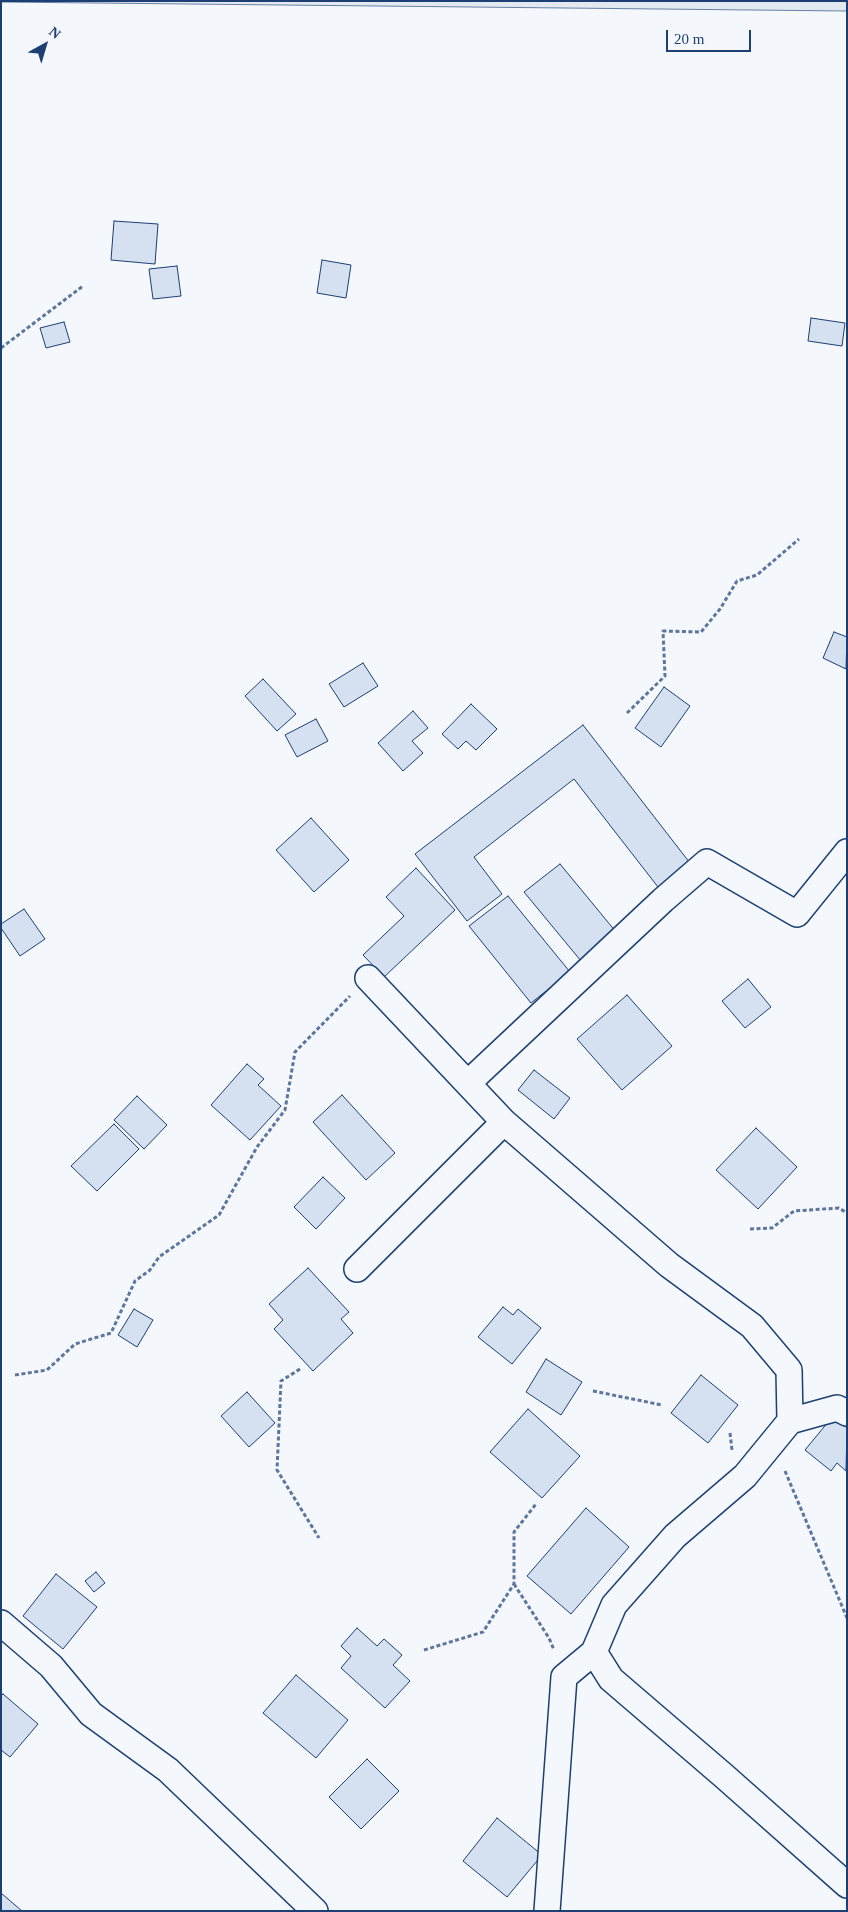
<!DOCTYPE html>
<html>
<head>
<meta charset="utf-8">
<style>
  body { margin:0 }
  #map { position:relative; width:848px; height:1912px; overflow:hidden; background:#f4f7fb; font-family:Georgia,serif }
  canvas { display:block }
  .frame { position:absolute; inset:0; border:2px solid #1d3f73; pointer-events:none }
  .north { position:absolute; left:20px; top:20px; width:50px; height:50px; -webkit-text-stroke:4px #f4f7fb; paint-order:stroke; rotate:39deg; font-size:14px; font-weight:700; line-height:20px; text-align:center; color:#1d3f73 }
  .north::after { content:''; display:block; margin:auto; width:18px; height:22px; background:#1d3f73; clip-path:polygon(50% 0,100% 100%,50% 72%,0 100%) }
  .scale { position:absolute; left:666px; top:30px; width:85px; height:22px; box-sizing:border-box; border:2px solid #1d3f73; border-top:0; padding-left:6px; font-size:15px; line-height:18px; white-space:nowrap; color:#1d3f73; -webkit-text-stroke:4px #f4f7fb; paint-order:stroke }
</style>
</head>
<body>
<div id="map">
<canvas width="848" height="1912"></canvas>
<div class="frame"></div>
<div class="north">N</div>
<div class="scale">20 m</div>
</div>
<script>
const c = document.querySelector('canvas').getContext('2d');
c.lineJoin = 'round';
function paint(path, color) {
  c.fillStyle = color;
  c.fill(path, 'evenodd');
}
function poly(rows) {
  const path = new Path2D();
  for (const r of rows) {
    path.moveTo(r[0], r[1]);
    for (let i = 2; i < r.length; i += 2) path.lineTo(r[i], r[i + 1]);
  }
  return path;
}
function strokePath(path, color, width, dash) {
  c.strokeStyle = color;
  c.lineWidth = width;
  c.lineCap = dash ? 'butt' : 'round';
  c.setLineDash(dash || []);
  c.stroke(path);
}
const green = poly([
  [1,1,847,1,847,11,1,2,1,1]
]);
paint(green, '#e3e9f0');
strokePath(green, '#687fa3', 1);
const building = poly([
  [114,221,158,224,155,264,111,260,114,221],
  [322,260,351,265,346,298,317,293,322,260],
  [177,266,181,296,153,299,149,269,177,266],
  [811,318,845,323,842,346,808,341,811,318],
  [64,322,70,342,46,348,40,328,64,322],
  [834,632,847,637,846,669,823,658,834,632],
  [363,663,378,686,344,707,329,684,363,663],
  [263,679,296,714,277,731,245,696,263,679],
  [664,687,690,706,661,747,635,728,664,687],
  [471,704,497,729,476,750,466,741,458,749,442,734,471,704],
  [413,711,428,728,412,741,423,753,403,771,378,743,413,711],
  [316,719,328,741,297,757,285,735,316,719],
  [583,725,690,863,658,887,574,779,474,857,502,894,467,921,415,854,583,725],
  [311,818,349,860,314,892,276,850,311,818],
  [560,864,621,938,586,967,524,892,560,864],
  [416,868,455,910,384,977,363,955,404,916,386,897,416,868],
  [508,896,570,972,531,1003,469,926,508,896],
  [24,909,45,939,20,956,1,928,1,924,24,909],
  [748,979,771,1007,745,1028,722,1001,748,979],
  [627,995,672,1046,622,1090,577,1039,627,995],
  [247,1064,264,1079,258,1085,281,1106,250,1140,211,1105,247,1064],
  [534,1070,570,1098,554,1119,518,1090,534,1070],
  [342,1095,395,1153,366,1180,313,1122,342,1095],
  [137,1096,167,1125,144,1149,114,1120,137,1096],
  [114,1124,139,1149,97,1191,71,1166,114,1124],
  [756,1128,797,1167,758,1209,716,1170,756,1128],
  [323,1177,345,1198,316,1229,294,1207,323,1177],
  [308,1268,349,1312,341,1319,353,1333,313,1371,274,1329,283,1320,269,1304,308,1268],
  [503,1307,513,1315,518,1309,541,1328,512,1364,478,1337,503,1307],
  [134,1309,153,1320,137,1347,118,1335,134,1309],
  [546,1359,582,1382,561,1415,526,1392,546,1359],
  [701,1375,738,1405,708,1443,671,1413,701,1375],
  [247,1392,275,1423,249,1447,221,1416,247,1392],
  [528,1409,580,1456,542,1498,490,1452,528,1409],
  [833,1416,847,1428,846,1471,837,1463,831,1471,805,1450,833,1416],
  [586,1508,629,1547,571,1614,527,1576,586,1508],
  [96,1572,105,1583,94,1592,85,1581,96,1572],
  [56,1574,97,1607,63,1649,23,1616,56,1574],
  [357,1628,377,1646,384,1639,402,1655,393,1665,410,1681,385,1708,341,1668,351,1656,341,1646,357,1628],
  [296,1675,348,1720,316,1758,263,1713,296,1675],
  [3,1694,38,1724,10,1757,1,1750,1,1696,3,1694],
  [367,1759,399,1791,361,1829,329,1797,367,1759],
  [497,1818,542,1855,507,1897,463,1861,497,1818],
  [1,1893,22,1911,1,1911,1,1893]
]);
paint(building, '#d5e0f0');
strokePath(building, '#1d3f73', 1);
const street = poly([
  [368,978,504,1122,669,1265,752,1326,789,1370,790,1421,745,1476,675,1536,614,1605,594,1652,611,1679,724,1776,847,1885],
  [468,1083,663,900,707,862,797,914,847,852],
  [357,1269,504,1122],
  [790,1421,837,1408,847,1413],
  [1,1623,51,1666,91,1714,168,1770,315,1911],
  [547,1911,564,1677,594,1652]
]);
strokePath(street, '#1d3f73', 28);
strokePath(poly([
  [1,348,83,286],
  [627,713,665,676,663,631,701,632,720,609,737,581,757,575,799,539],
  [750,1229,772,1228,794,1211,839,1208,847,1213],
  [300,1369,281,1381,277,1470,319,1538],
  [15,1375,47,1370,75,1344,111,1333,135,1281,150,1270,159,1257,219,1215,257,1147,285,1110,295,1052,350,996],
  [593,1391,662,1405],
  [730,1433,732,1450],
  [785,1471,847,1618],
  [514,1584,549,1638,554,1650],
  [424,1650,483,1632,514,1584,514,1532,536,1504]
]), '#5e769c', 3, [4, 2.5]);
strokePath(street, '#f4f7fb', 25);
</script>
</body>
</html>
